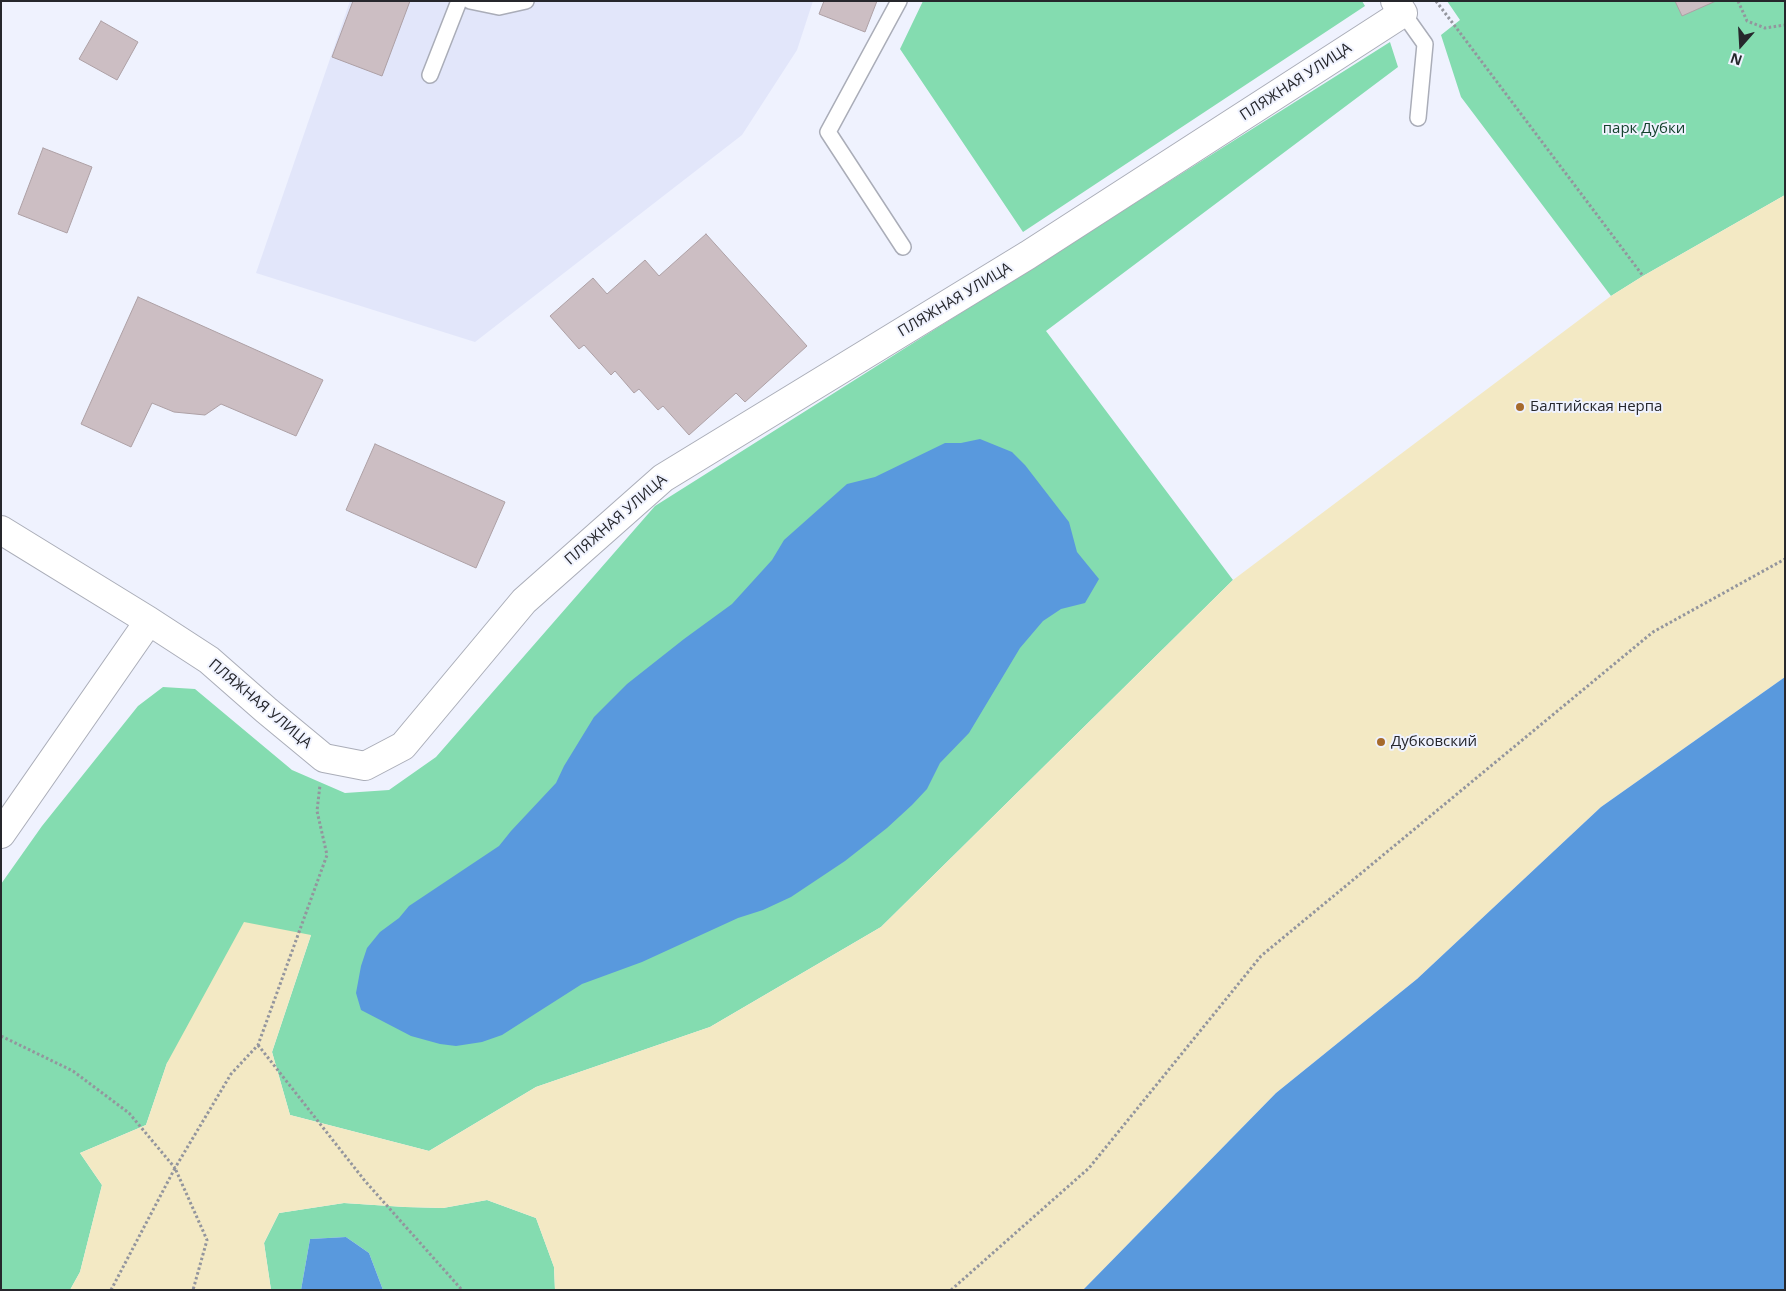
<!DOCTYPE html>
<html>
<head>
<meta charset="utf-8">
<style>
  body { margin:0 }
  #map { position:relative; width:1786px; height:1291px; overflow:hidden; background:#eff2fe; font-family:"Open Sans",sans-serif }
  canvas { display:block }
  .frame { position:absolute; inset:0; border:2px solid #26272c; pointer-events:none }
  .north { position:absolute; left:1716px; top:20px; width:50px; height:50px; -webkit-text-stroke:4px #eff2fe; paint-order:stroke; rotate:199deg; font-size:14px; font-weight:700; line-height:20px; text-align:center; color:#26272c }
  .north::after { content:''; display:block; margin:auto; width:18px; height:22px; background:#26272c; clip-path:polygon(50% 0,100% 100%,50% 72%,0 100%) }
</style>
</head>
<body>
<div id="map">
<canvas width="1786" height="1291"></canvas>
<div class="frame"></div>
<div class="north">N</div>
</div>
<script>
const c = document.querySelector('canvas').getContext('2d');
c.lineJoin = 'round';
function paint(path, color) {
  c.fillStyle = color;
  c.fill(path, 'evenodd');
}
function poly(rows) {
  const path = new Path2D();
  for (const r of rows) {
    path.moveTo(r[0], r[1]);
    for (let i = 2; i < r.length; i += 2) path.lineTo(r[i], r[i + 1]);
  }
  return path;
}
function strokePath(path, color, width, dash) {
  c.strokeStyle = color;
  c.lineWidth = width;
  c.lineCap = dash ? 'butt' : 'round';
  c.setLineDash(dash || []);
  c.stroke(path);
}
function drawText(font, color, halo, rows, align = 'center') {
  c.font = font + ' "Open Sans",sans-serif';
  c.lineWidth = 4;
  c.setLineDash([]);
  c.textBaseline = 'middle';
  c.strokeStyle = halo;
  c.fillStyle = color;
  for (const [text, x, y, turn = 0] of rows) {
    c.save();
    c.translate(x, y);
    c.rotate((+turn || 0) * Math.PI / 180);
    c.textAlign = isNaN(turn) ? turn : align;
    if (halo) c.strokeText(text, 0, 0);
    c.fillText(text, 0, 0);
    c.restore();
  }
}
paint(poly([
  [350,1,813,1,797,50,742,135,475,342,256,273]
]), '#e2e6fa');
paint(poly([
  [923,1,1362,1,1365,6,1023,232,900,49],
  [1447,1,1785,1,1785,195,1643,276,1611,296,1461,97,1441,35,1460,20],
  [1390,42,1398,67,1046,331,1233,580,881,927,710,1027,536,1087,429,1151,290,1115,272,1052,311,935,167,1063,146,1125,80,1153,102,1185,80,1272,70,1290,1,1290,1,884,42,826,138,706,163,687,195,689,292,770,345,793,389,790,436,757,655,506],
  [487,1200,536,1218,554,1267,555,1290,383,1290,369,1253,346,1237,310,1239,301,1290,271,1290,264,1243,279,1213,344,1203,405,1207,443,1208]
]), '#84dcb0');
paint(poly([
  [1785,195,1785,677,1601,807,1417,979,1276,1093,1083,1290,555,1290,554,1267,536,1218,487,1200,443,1208,405,1207,344,1203,279,1213,264,1243,271,1290,70,1290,80,1272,102,1185,80,1153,146,1125,167,1063,244,922,311,935,272,1052,290,1115,429,1151,536,1087,710,1027,881,927,1233,580,1611,296,1643,276]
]), '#f3e9c4');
paint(poly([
  [980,439,1012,452,1025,465,1069,522,1077,552,1099,579,1085,603,1061,609,1043,621,1020,648,969,733,940,763,927,789,912,805,887,828,845,861,791,897,763,910,738,918,642,962,582,984,502,1035,482,1042,456,1046,440,1044,411,1036,361,1010,356,993,361,966,367,948,380,932,399,918,409,906,499,846,511,831,556,783,564,766,594,717,627,684,684,639,732,604,772,560,784,540,847,484,875,477,945,443,961,443],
  [1785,677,1785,1290,1083,1290,1276,1093,1417,979,1601,807],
  [346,1237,369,1253,383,1290,301,1290,310,1239]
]), '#5999dd');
const building = poly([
  [353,1,410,1,382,76,332,57,353,1],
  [824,1,877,1,865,32,819,14,824,1],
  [1675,1,1716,1,1682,16,1675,1],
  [101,21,138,42,117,80,79,59,101,21],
  [43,148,92,167,67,233,18,214,43,148],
  [706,234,807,346,745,402,736,393,689,435,663,406,658,410,639,389,634,393,615,371,611,375,584,345,579,349,550,316,593,278,607,294,645,260,659,276,706,234],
  [138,297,323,380,296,436,221,404,205,415,174,412,152,403,131,447,81,424,138,297],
  [375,444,505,502,476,568,346,510,375,444]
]);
paint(building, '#ccbec3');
strokePath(building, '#ada0a5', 1);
const service = poly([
  [470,1,499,7,526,1],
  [899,1,828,132,903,247],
  [1403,13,1425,44,1418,118],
  [430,75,459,1]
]);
const minor = poly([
  [1,530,149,621],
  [1,834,149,621,209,660,266,710,324,758,365,766,403,746,524,601,663,478,1028,255,1403,13,1395,1]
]);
strokePath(service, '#aaadb8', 18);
strokePath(minor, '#aaadb8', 30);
strokePath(poly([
  [1436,1,1643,276],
  [1738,1,1747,21,1765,28,1785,25],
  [1,1036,73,1071,129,1113,175,1168,231,1074,258,1045,327,855,317,811,320,785],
  [258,1045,365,1181,462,1290],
  [111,1290,175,1168,207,1240,193,1290],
  [951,1290,1089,1168,1261,956,1653,632,1785,559]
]), '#93959d', 3, [2.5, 2.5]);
strokePath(service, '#fff', 15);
strokePath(minor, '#fff', 28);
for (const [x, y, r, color] of [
  [1520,407,5,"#a66a2c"],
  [1381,742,5,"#a66a2c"]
]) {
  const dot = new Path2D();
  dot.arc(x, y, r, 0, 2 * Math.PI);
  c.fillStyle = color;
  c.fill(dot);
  strokePath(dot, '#eff2fe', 2);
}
drawText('15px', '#26272c', '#eff2fe', [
  ["ПЛЯЖНАЯ УЛИЦА",1296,82,-33],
  ["ПЛЯЖНАЯ УЛИЦА",955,300,-31],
  ["ПЛЯЖНАЯ УЛИЦА",616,520,-41],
  ["ПЛЯЖНАЯ УЛИЦА",260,704,40]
]);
drawText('15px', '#14412d', '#eff2fe', [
  ["парк Дубки",1644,129]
]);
drawText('15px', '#26272c', '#eff2fe', [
  ["Балтийская нерпа",1530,407],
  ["Дубковский",1391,742]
], 'left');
</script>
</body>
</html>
